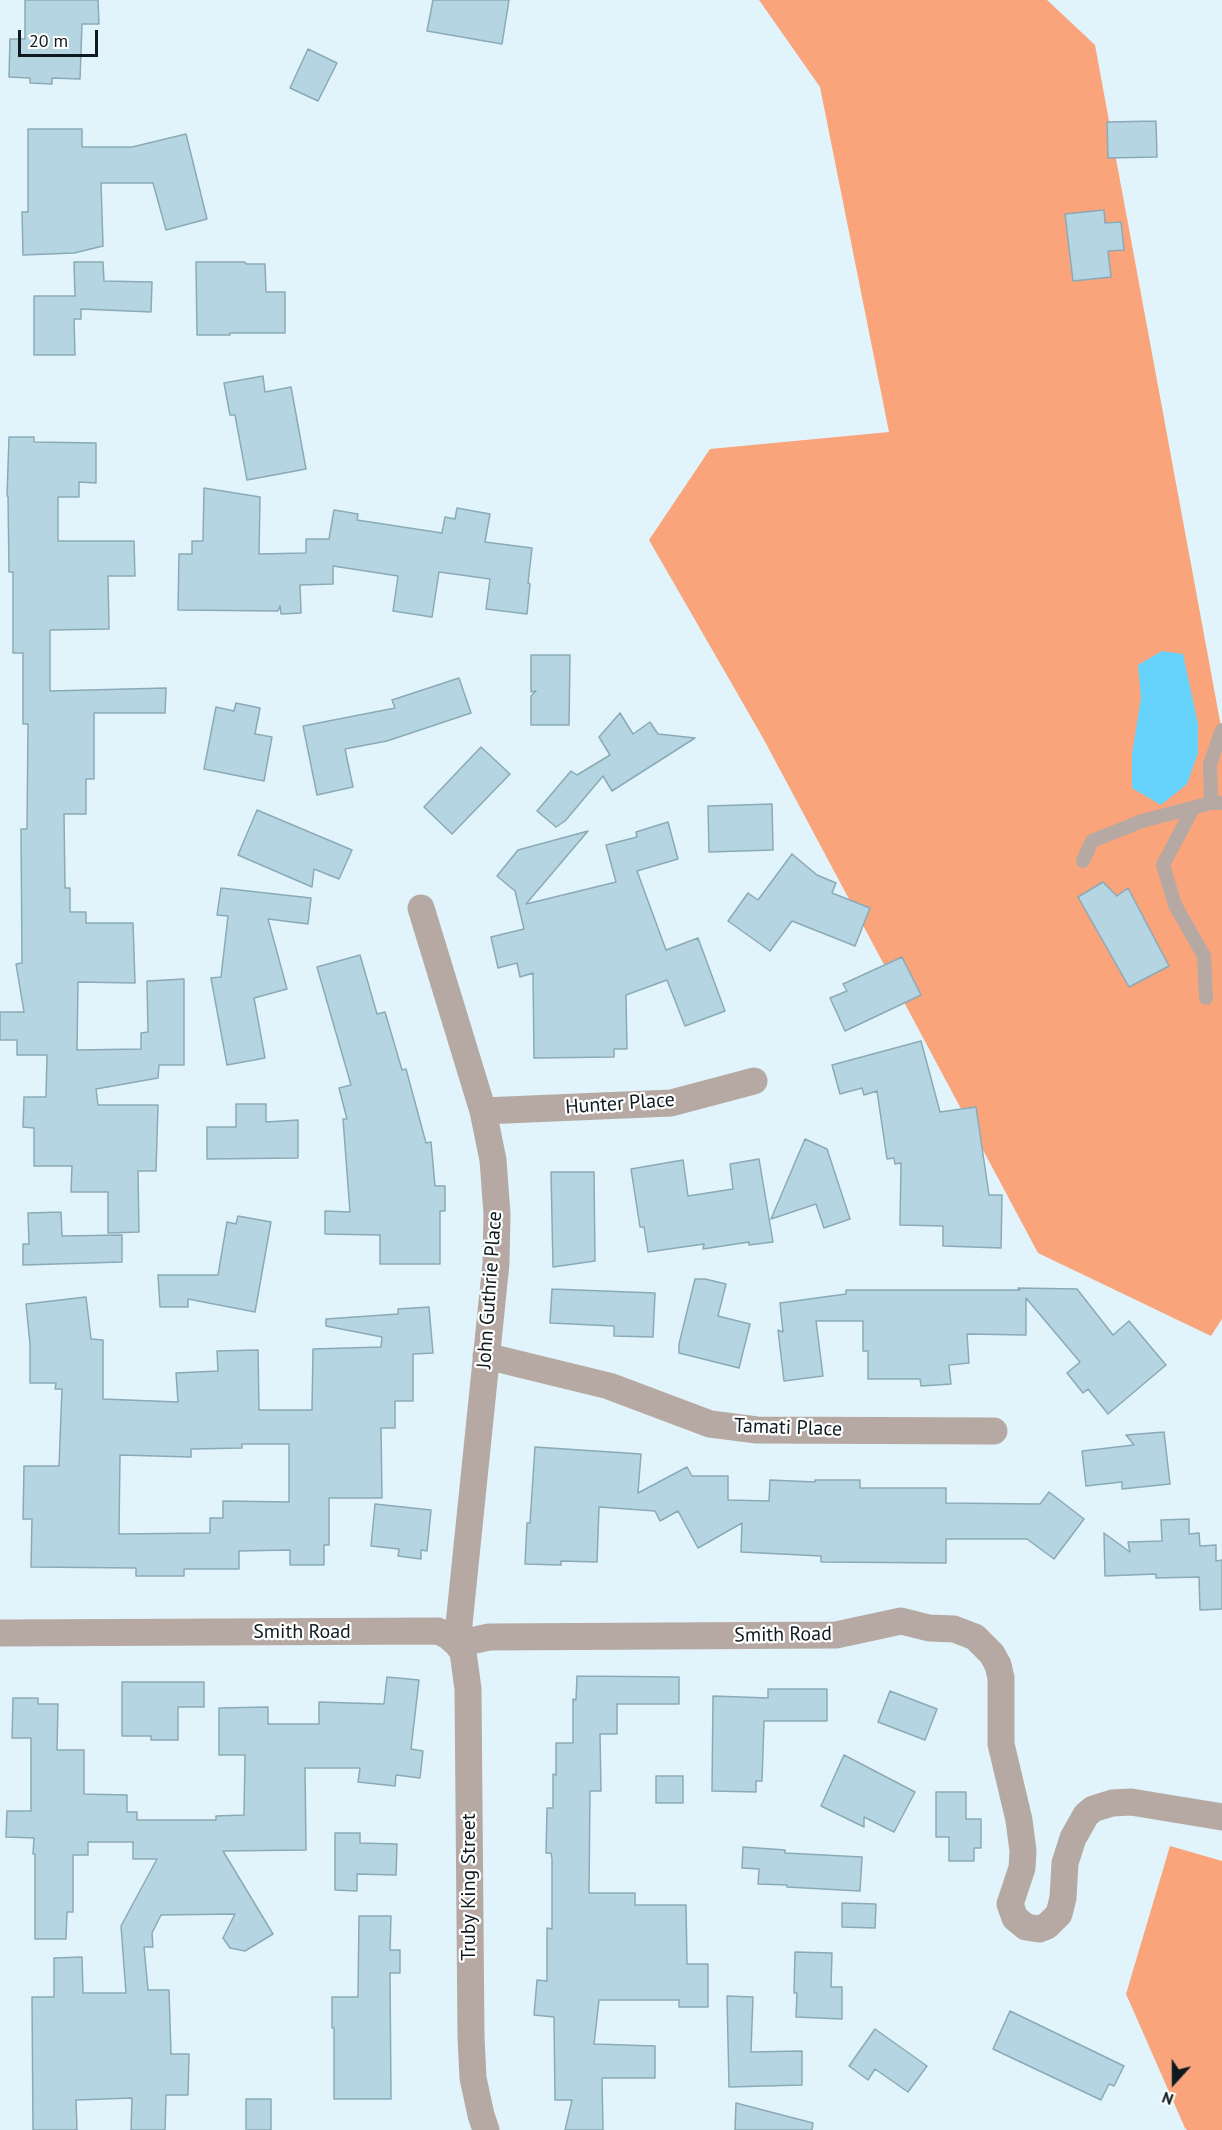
<!DOCTYPE html>
<html>
<head>
<meta charset="utf-8">
<style>
  body { margin:0 }
  #map { position:relative; width:1222px; height:2130px; overflow:hidden; background:#e1f4fc; font-family:"PT Sans",sans-serif }
  canvas { display:block }
  .north { position:absolute; left:1144px; top:2052px; width:60px; height:60px; -webkit-text-stroke:4px #fff; paint-order:stroke; rotate:201deg; font-size:16px; font-weight:700; line-height:24px; text-align:center; color:#0e1a1f }
  .north::after { content:''; display:block; margin:auto; width:21px; height:27px; background:#0e1a1f; clip-path:polygon(50% 0,100% 100%,50% 72%,0 100%) }
  .scale { position:absolute; left:18px; top:30px; width:80px; height:27px; box-sizing:border-box; border:3px solid #0e1a1f; border-top:0; padding-left:8px; font-size:18px; line-height:21px; white-space:nowrap; color:#0e1a1f; -webkit-text-stroke:4px #fff; paint-order:stroke }
</style>
</head>
<body>
<div id="map">
<canvas width="1222" height="2130"></canvas>
<div class="north">N</div>
<div class="scale">20 m</div>
</div>
<script>
const c = document.querySelector('canvas').getContext('2d');
c.lineJoin = 'round';
function paint(path, color) {
  c.fillStyle = color;
  c.fill(path, 'evenodd');
}
function poly(rows) {
  const path = new Path2D();
  for (const r of rows) {
    path.moveTo(r[0], r[1]);
    for (let i = 2; i < r.length; i += 2) path.lineTo(r[i], r[i + 1]);
  }
  return path;
}
function strokePath(path, color, width, dash) {
  c.strokeStyle = color;
  c.lineWidth = width;
  c.lineCap = dash ? 'butt' : 'round';
  c.setLineDash(dash || []);
  c.stroke(path);
}
function drawText(font, color, halo, rows, align = 'center') {
  c.font = font + ' "PT Sans",sans-serif';
  c.lineWidth = 4.5;
  c.setLineDash([]);
  c.textBaseline = 'middle';
  c.strokeStyle = halo;
  c.fillStyle = color;
  for (const [text, x, y, turn = 0] of rows) {
    c.save();
    c.translate(x, y);
    c.rotate((+turn || 0) * Math.PI / 180);
    c.textAlign = isNaN(turn) ? turn : align;
    if (halo) c.strokeText(text, 0, 0);
    c.fillText(text, 0, 0);
    c.restore();
  }
}
paint(poly([
  [759,0,1047,0,1095,45,1222,732,1222,1319,1211,1336,1038,1253,763,738,649,540,710,449,889,432,820,87],
  [1170,1846,1222,1861,1222,2130,1187,2130,1185,2128,1126,1994]
]), '#f9a47a');
paint(poly([
  [1162,651,1183,654,1198,724,1198,753,1187,784,1161,805,1132,788,1132,754,1141,698,1138,665]
]), '#65d3fc');
const building = poly([
  [25,0,98,0,99,24,82,24,80,79,52,78,52,84,30,83,30,78,9,77,10,39,25,39,25,0],
  [433,0,509,0,502,44,427,31,433,0],
  [308,49,337,63,318,101,290,88,308,49],
  [1156,121,1157,157,1108,158,1107,122,1156,121],
  [28,129,82,129,82,147,132,147,186,134,207,219,166,230,153,183,101,183,103,246,74,253,23,255,22,212,28,212,28,129],
  [1104,210,1105,223,1121,222,1124,250,1108,251,1111,277,1073,281,1065,214,1104,210],
  [74,262,103,262,104,281,152,282,151,312,81,309,81,319,74,319,75,355,34,355,34,296,75,296,74,262],
  [196,262,245,262,246,264,265,264,266,292,285,292,285,333,230,333,230,335,197,335,196,262],
  [263,376,265,392,291,387,306,469,247,480,235,415,230,415,224,383,263,376],
  [9,437,34,437,34,442,96,443,96,483,79,482,79,497,58,497,58,541,134,541,135,576,108,576,109,629,50,630,50,691,166,688,165,713,94,713,94,779,86,779,86,814,64,814,65,888,70,888,70,912,86,912,86,923,133,923,135,983,78,982,77,1050,141,1049,141,1033,148,1032,147,981,184,979,184,1065,159,1065,158,1078,96,1089,98,1105,158,1105,156,1171,138,1171,139,1232,108,1233,108,1192,71,1192,72,1166,34,1166,34,1128,23,1127,24,1097,46,1097,47,1055,17,1055,17,1040,0,1040,0,1012,24,1012,16,964,22,963,21,829,27,829,28,724,23,724,23,653,13,653,13,572,9,572,8,496,7,496,9,437],
  [204,488,260,497,259,554,306,553,306,539,329,539,334,510,358,514,357,520,442,533,445,517,455,519,457,508,490,514,485,542,532,548,528,583,530,584,527,614,486,609,490,579,439,572,432,617,393,611,398,576,333,566,333,584,300,585,301,613,281,614,280,606,278,611,178,610,179,554,192,554,192,541,203,541,204,488],
  [531,655,570,655,569,725,531,725,531,696,536,691,531,692,531,655],
  [459,678,471,713,387,741,345,749,353,787,317,795,303,726,395,708,392,700,459,678],
  [236,703,260,708,255,734,272,737,264,781,204,769,216,707,234,711,236,703],
  [620,713,633,734,650,722,658,734,695,738,612,791,603,776,565,821,556,827,537,811,571,771,577,775,610,755,599,737,620,713],
  [481,747,510,774,452,834,424,807,481,747],
  [772,804,773,850,709,852,708,806,772,804],
  [257,810,352,850,339,879,314,869,312,887,238,855,257,810],
  [668,822,678,859,637,871,666,950,698,938,725,1011,685,1026,667,980,626,995,627,1049,614,1049,614,1057,534,1058,533,973,520,977,517,963,498,968,491,937,524,929,515,891,497,876,518,850,588,831,526,904,616,882,606,845,637,837,636,832,668,822],
  [792,854,817,875,836,883,832,893,870,908,855,946,792,921,770,951,728,921,748,893,758,900,792,854],
  [1103,882,1117,896,1128,888,1169,966,1129,987,1078,897,1103,882],
  [221,888,311,898,308,924,268,919,287,989,254,998,265,1058,227,1065,211,978,221,977,228,916,217,915,221,888],
  [360,955,377,1014,385,1012,402,1070,406,1069,426,1143,431,1142,435,1186,445,1186,445,1211,440,1211,440,1264,380,1264,380,1235,325,1234,325,1211,350,1212,343,1119,347,1119,339,1088,351,1085,317,967,360,955],
  [902,957,921,995,845,1031,830,998,847,991,843,984,902,957],
  [921,1041,940,1112,976,1107,989,1195,1002,1195,1001,1248,943,1246,943,1226,900,1225,901,1163,895,1164,894,1158,887,1159,877,1091,864,1095,862,1088,840,1094,832,1065,921,1041],
  [236,1104,266,1104,266,1122,298,1120,298,1158,207,1159,207,1127,236,1127,236,1104],
  [805,1139,827,1149,850,1219,824,1228,816,1204,771,1219,805,1139],
  [759,1159,773,1242,749,1245,749,1242,703,1249,704,1244,648,1252,644,1227,640,1227,631,1169,683,1160,688,1196,733,1189,730,1164,759,1159],
  [551,1172,594,1172,595,1261,553,1267,551,1172],
  [61,1212,62,1236,122,1235,122,1262,23,1265,23,1244,29,1244,28,1213,61,1212],
  [238,1216,271,1222,255,1312,188,1299,188,1307,160,1307,158,1275,218,1275,227,1222,236,1224,238,1216],
  [695,1279,705,1279,726,1284,718,1316,750,1324,739,1368,679,1353,679,1344,695,1279],
  [1018,1288,1077,1289,1113,1335,1129,1321,1166,1365,1108,1414,1088,1389,1083,1393,1067,1373,1080,1362,1026,1298,1026,1335,967,1334,969,1363,949,1365,951,1384,921,1386,920,1379,868,1379,868,1351,863,1351,863,1321,816,1321,823,1376,784,1381,778,1330,783,1332,780,1303,846,1294,846,1290,1020,1290,1018,1288],
  [552,1289,655,1293,653,1337,614,1336,614,1326,550,1323,552,1289],
  [86,1297,91,1339,103,1340,103,1399,178,1402,176,1373,218,1371,217,1351,258,1350,259,1410,312,1410,313,1349,381,1347,382,1337,326,1326,326,1319,398,1314,398,1309,429,1307,433,1353,413,1354,413,1401,395,1401,395,1428,381,1428,382,1498,329,1498,329,1545,324,1545,324,1565,290,1565,290,1550,239,1551,239,1569,184,1569,184,1576,136,1576,136,1568,31,1567,32,1519,23,1519,24,1466,59,1466,62,1389,55,1389,56,1383,30,1383,30,1344,26,1304,86,1297],
  [242,1444,289,1444,289,1502,223,1501,223,1518,210,1518,210,1533,119,1534,120,1455,191,1457,191,1449,242,1448,242,1444],
  [1164,1432,1170,1484,1122,1489,1122,1482,1086,1486,1082,1451,1134,1445,1126,1435,1164,1432],
  [535,1447,641,1454,638,1493,687,1467,692,1476,728,1476,728,1500,769,1501,770,1480,815,1482,815,1480,860,1480,860,1488,946,1488,946,1503,1040,1504,1049,1492,1084,1519,1054,1559,1027,1539,946,1539,946,1563,821,1562,821,1556,741,1552,742,1523,698,1548,678,1511,660,1521,655,1511,599,1507,597,1562,561,1561,561,1565,525,1564,527,1523,530,1523,535,1447],
  [375,1504,431,1510,427,1551,421,1550,421,1559,398,1556,399,1549,371,1546,375,1504],
  [1189,1519,1189,1534,1199,1533,1200,1546,1216,1545,1216,1561,1222,1560,1222,1609,1200,1610,1199,1577,1156,1578,1156,1574,1105,1576,1104,1533,1130,1552,1128,1542,1162,1541,1161,1520,1189,1519],
  [577,1676,679,1677,679,1704,617,1704,617,1734,600,1734,601,1791,590,1791,589,1893,635,1893,635,1905,686,1905,687,1964,708,1964,708,2007,679,2007,679,2000,599,2000,594,2044,655,2046,655,2078,602,2078,603,2130,565,2130,572,2100,555,2100,554,2017,534,2015,537,1980,547,1981,547,1928,552,1929,552,1859,551,1853,546,1853,547,1808,553,1808,553,1774,556,1775,556,1743,573,1743,573,1699,576,1700,577,1676],
  [387,1677,419,1680,411,1749,423,1751,420,1778,396,1775,395,1786,358,1782,360,1768,305,1768,306,1850,223,1851,273,1934,245,1951,230,1948,223,1938,235,1914,161,1915,152,1933,153,1947,144,1947,148,1990,169,1990,171,2054,189,2054,188,2095,166,2095,165,2130,131,2130,132,2098,76,2100,77,2130,33,2130,32,1997,54,1997,54,1958,82,1957,83,1993,126,1993,121,1926,157,1859,133,1859,133,1842,88,1842,88,1855,73,1855,73,1912,67,1912,66,1939,35,1939,35,1854,33,1854,34,1838,6,1837,7,1811,31,1811,31,1738,12,1738,13,1698,38,1698,38,1704,58,1704,57,1750,84,1750,84,1794,127,1795,127,1812,137,1812,137,1820,216,1820,216,1816,244,1815,245,1755,219,1755,219,1708,268,1707,268,1724,319,1724,319,1702,384,1704,387,1677],
  [122,1682,204,1682,204,1707,178,1707,178,1740,151,1740,151,1736,122,1736,122,1682],
  [768,1689,827,1689,827,1721,764,1721,762,1781,756,1781,756,1792,712,1791,713,1696,768,1698,768,1689],
  [890,1691,937,1709,925,1740,878,1722,890,1691],
  [844,1755,915,1792,894,1832,864,1817,864,1827,821,1806,844,1755],
  [656,1776,683,1776,683,1803,656,1803,656,1776],
  [936,1792,966,1792,966,1819,981,1819,981,1848,974,1848,974,1861,949,1861,949,1837,936,1837,936,1792],
  [335,1833,360,1833,360,1843,397,1844,396,1875,357,1874,357,1891,335,1890,335,1833],
  [743,1847,785,1850,785,1853,862,1857,860,1891,787,1887,787,1885,758,1884,759,1869,742,1868,743,1847],
  [842,1903,876,1904,875,1928,842,1927,842,1903],
  [359,1916,391,1916,390,1950,400,1950,400,1973,390,1973,391,2099,334,2099,334,2028,332,2028,332,1997,358,1997,359,1916],
  [795,1952,832,1953,831,1987,842,1987,842,2019,796,2017,797,1993,794,1993,795,1952],
  [727,1996,753,1997,751,2052,802,2051,802,2085,729,2087,727,1996],
  [1010,2011,1124,2066,1114,2086,1109,2084,1101,2100,993,2049,1010,2011],
  [875,2029,927,2066,908,2092,875,2069,868,2080,849,2066,875,2029],
  [246,2099,271,2099,271,2130,246,2130,246,2099],
  [736,2103,813,2123,812,2130,735,2130,736,2103]
]);
paint(building, '#b5d5e2');
strokePath(building, '#8baab7', 1.5);
strokePath(poly([
  [1222,730,1210,764,1211,803,1222,803],
  [1193,808,1163,865,1175,905,1204,956,1206,998],
  [1083,861,1092,841,1142,821,1211,803]
]), '#b6a9a3', 14);
strokePath(poly([
  [421,908,483,1111,493,1160,497,1214,496,1263,457,1644,463,1652,468,1689,471,2037,473,2078,481,2115,486,2130],
  [483,1111,671,1103,754,1081],
  [486,1356,609,1386,710,1424,757,1430,994,1431],
  [0,1633,438,1631,448,1636,457,1644,489,1637,836,1635,901,1621,929,1628,954,1629,975,1637,992,1654,998,1665,1001,1678,1001,1744,1019,1820,1023,1851,1022,1868,1010,1904,1015,1918,1026,1927,1039,1929,1047,1926,1059,1914,1063,1898,1065,1863,1073,1838,1086,1815,1093,1809,1112,1803,1131,1802,1222,1817]
]), '#b6a9a3', 27);
drawText('20px', '#0e1a1f', '#fff', [
  ["Hunter Place",620,1104,-4],
  ["John Guthrie Place",490,1290,-86],
  ["Tamati Place",788,1428,2],
  ["Smith Road",302,1632],
  ["Smith Road",783,1635,-1],
  ["Truby King Street",469,1887,-90]
]);
</script>
</body>
</html>
